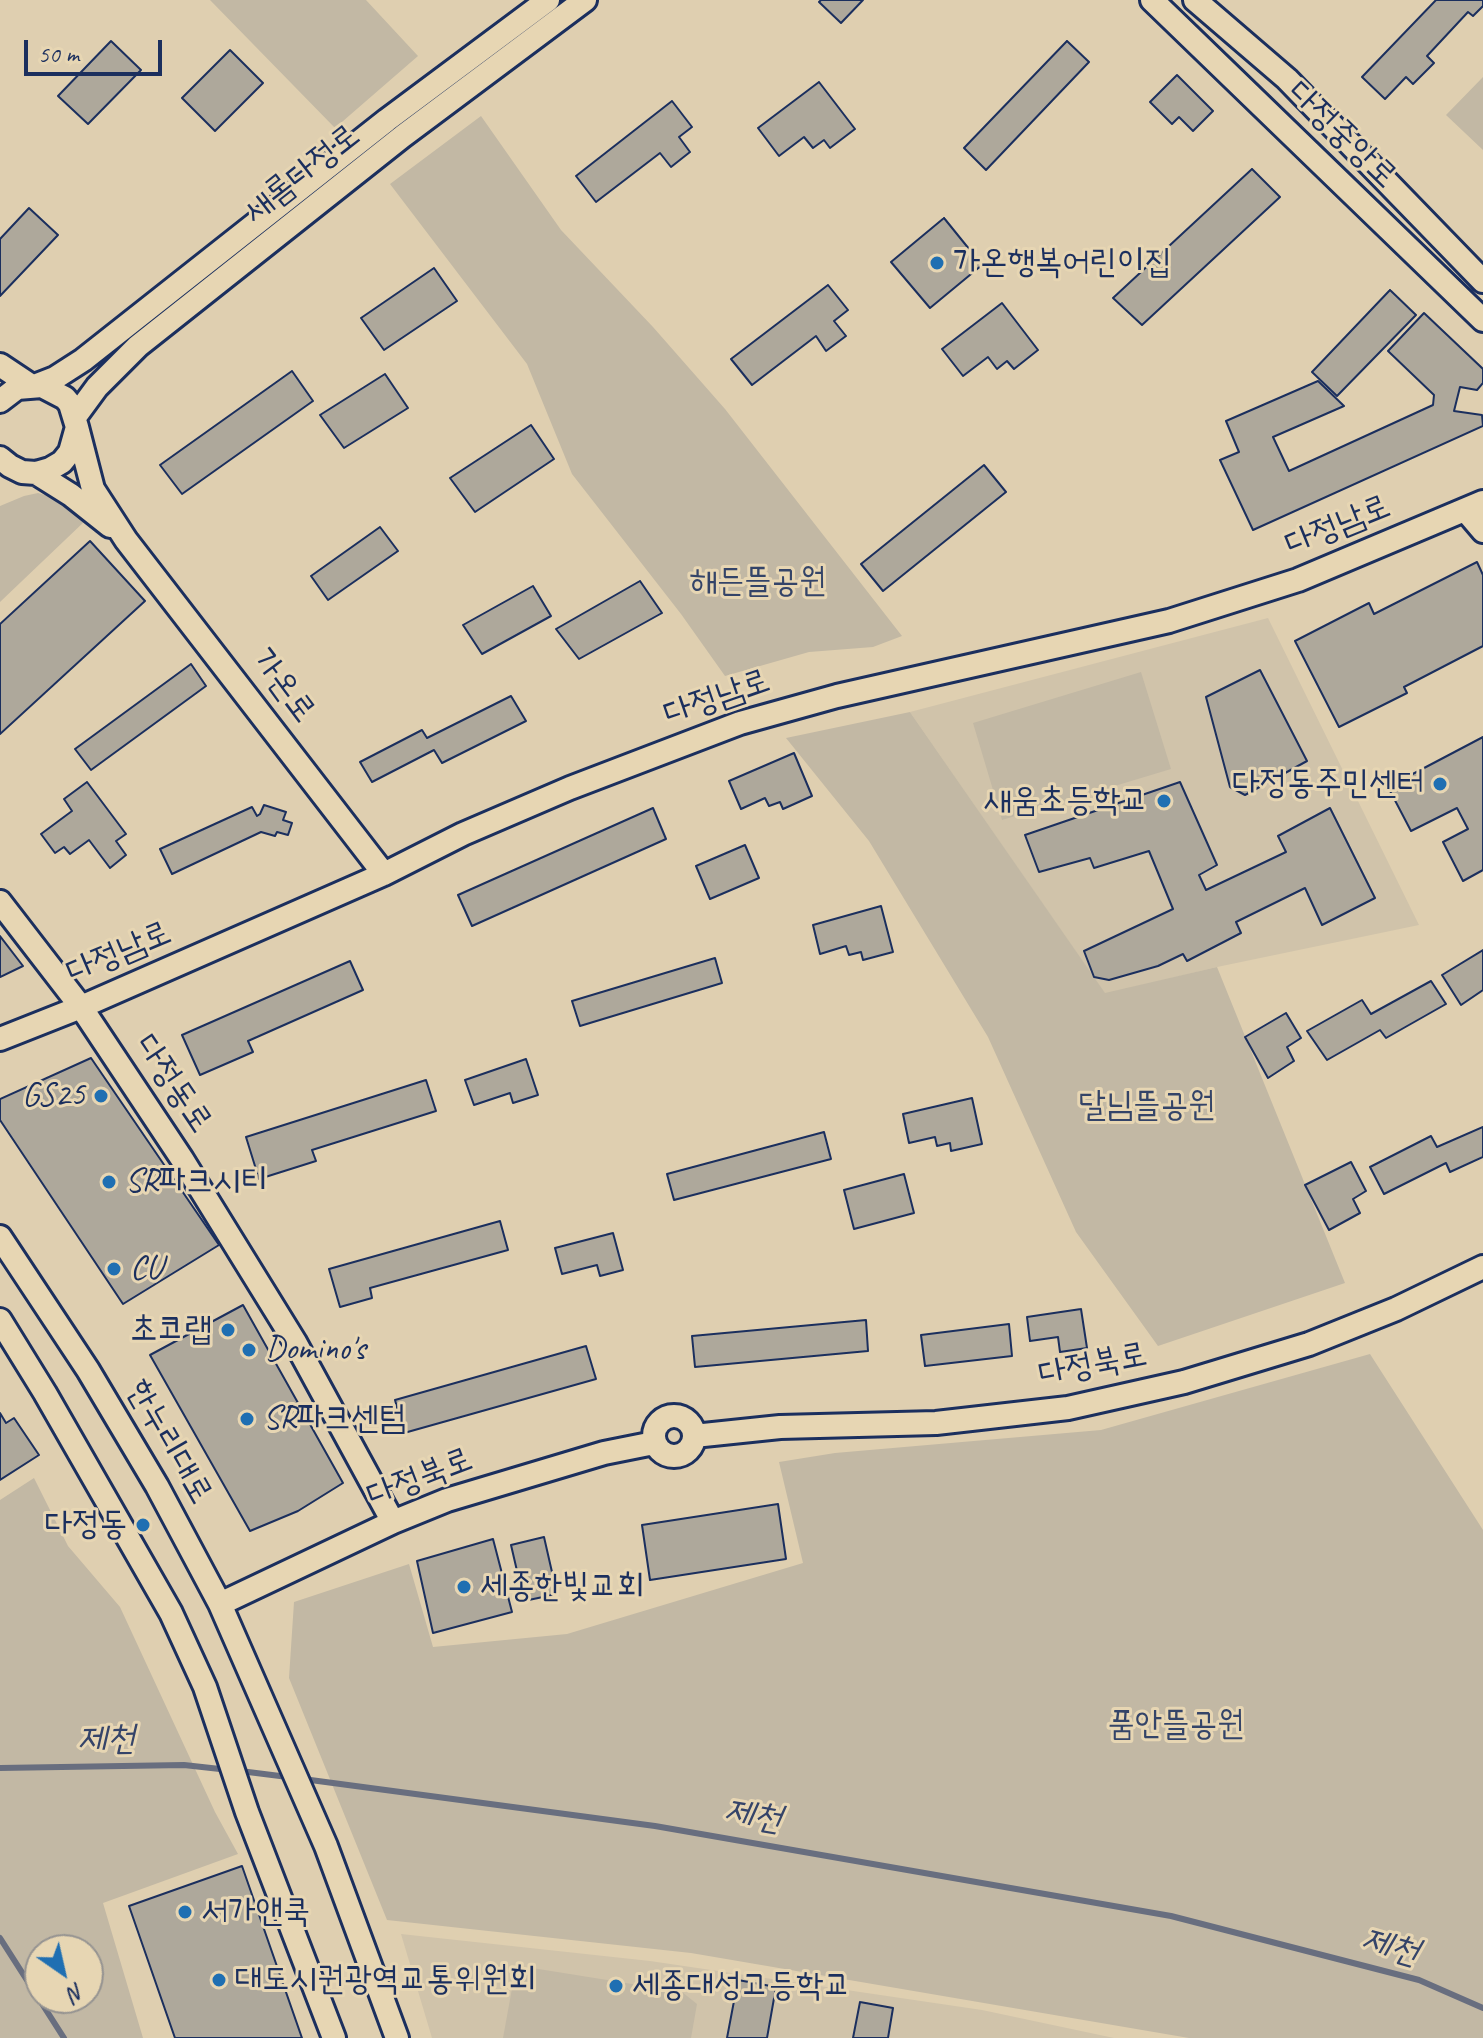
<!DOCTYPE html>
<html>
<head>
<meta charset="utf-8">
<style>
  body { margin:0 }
  #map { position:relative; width:1483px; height:2038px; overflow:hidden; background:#dfcfb0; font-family:Caveat,sans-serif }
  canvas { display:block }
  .north { position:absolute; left:24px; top:1934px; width:80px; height:80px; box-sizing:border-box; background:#e7d6b3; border:2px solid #959391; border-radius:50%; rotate:146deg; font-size:22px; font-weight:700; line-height:32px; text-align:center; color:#1b2f5e }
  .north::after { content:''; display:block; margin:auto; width:28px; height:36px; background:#1f6fb2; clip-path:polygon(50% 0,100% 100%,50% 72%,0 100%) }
  .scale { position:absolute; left:24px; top:40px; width:138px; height:36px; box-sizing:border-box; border:4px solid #1b2f5e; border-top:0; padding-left:10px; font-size:24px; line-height:28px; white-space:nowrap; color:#1b2f5e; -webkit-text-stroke:6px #e7d6b3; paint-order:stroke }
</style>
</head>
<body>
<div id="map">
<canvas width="1483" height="2038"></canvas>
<div class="north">N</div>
<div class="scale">50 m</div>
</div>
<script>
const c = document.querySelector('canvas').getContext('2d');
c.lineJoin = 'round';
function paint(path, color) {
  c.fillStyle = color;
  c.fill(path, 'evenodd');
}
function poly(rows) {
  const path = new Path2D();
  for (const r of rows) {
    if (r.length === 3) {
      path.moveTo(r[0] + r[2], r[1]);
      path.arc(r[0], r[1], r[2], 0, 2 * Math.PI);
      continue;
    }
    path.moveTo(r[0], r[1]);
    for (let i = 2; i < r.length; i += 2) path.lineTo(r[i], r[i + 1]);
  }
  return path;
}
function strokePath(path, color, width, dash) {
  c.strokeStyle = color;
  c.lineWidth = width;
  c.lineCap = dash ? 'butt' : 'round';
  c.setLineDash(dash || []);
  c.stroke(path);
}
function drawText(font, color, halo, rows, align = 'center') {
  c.font = font + ' Caveat,"Poor Story",sans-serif';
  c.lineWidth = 6;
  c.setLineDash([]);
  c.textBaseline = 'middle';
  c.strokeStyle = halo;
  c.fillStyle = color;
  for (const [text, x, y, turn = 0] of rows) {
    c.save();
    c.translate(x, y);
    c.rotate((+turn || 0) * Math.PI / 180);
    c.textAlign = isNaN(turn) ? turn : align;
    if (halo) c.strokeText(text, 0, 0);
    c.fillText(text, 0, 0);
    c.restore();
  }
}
paint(poly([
  [1268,618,1419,925,1217,967,1105,994,910,712],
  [401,1934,650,1961,982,2010,1114,2038,432,2038]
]), '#d0c3aa');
paint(poly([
  [210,0,366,0,418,56,335,128],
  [1483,77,1483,150,1446,115],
  [481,116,561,230,653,327,725,409,902,636,873,647,809,652,725,676,681,614,572,474,527,364,390,184],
  [38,493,55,498,86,520,0,602,0,506,24,496],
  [1141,672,1171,769,1002,820,973,723],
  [910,712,1105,993,1217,967,1345,1283,1158,1346,1076,1232,988,1037,869,841,786,738],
  [1370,1354,1483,1530,1483,2038,1189,2038,691,1953,387,1920,289,1678,294,1602,409,1564,433,1647,567,1634,803,1563,779,1462,835,1453,1101,1430],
  [34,1478,68,1546,120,1607,215,1812,238,1854,103,1903,143,2038,0,2038,0,1500],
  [40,1950,88,1950,88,1998,40,1998],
  [526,1967,682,1992,697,2004,691,2038,503,2038,515,1972]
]), '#c2b8a4');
strokePath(poly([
  [0,1768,184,1765,229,1770],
  [240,1771,288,1777],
  [303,1779,655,1826,1171,1916,1419,1980,1483,2008],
  [0,1938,64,2038]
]), '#686e7f', 6);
const building = poly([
  [821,0,863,0,841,23,819,2,821,0],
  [1436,0,1483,0,1483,6,1473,16,1468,12,1427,56,1434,63,1413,84,1406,77,1385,99,1362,77,1436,0],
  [111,41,141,70,88,124,58,96,111,41],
  [1067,41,1089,62,986,170,964,148,1067,41],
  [230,50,263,83,215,131,182,98,230,50],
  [1177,75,1213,111,1193,131,1179,117,1172,124,1150,102,1177,75],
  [819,82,855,129,830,148,824,140,813,148,804,137,779,156,758,128,819,82],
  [672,101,692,127,679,137,690,152,671,167,660,153,596,202,576,176,672,101],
  [1252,169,1280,197,1142,325,1113,298,1252,169],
  [29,208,58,235,0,296,0,239,29,208],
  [944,218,982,265,930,308,891,262,944,218],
  [434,268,457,301,384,350,361,318,434,268],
  [828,285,848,310,834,321,846,336,826,351,816,336,752,385,731,359,828,285],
  [1390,290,1416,315,1337,396,1312,372,1390,290],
  [1002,303,1038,350,1014,369,1007,361,997,369,988,357,963,376,942,349,1002,303],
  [1424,313,1483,369,1483,383,1477,390,1460,387,1454,411,1482,415,1483,426,1253,530,1220,460,1239,452,1226,421,1318,381,1344,406,1273,437,1289,471,1433,405,1434,395,1388,351,1424,313],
  [292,371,313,401,182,494,160,465,292,371],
  [385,374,408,408,344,448,320,415,385,374],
  [531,425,554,459,475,512,450,478,531,425],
  [984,465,1006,492,883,591,861,564,984,465],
  [380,527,398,551,328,600,311,576,380,527],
  [90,541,145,601,0,734,0,624,90,541],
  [1477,562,1483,575,1483,646,1404,687,1407,693,1339,727,1295,641,1369,603,1374,614,1477,562],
  [640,581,662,613,579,659,556,629,640,581],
  [533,586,551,616,482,654,463,625,533,586],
  [191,664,206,686,91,770,75,749,191,664],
  [1260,670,1307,761,1245,795,1230,787,1206,697,1260,670],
  [511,696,526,721,442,763,434,750,372,782,360,762,422,730,427,738,511,696],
  [1483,737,1483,870,1463,881,1443,842,1468,829,1457,808,1411,831,1388,787,1483,737],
  [794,753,812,796,783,809,780,802,769,806,765,798,741,809,729,781,794,753],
  [87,782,126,834,116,841,126,855,110,868,89,840,70,854,64,847,55,853,41,834,72,811,64,799,87,782],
  [1180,782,1217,865,1199,875,1206,890,1286,852,1278,836,1330,808,1375,898,1322,925,1305,888,1236,922,1241,933,1187,961,1183,954,1158,966,1109,980,1094,977,1084,951,1173,909,1149,851,1094,868,1090,858,1039,872,1025,835,1180,782],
  [264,805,286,812,283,820,292,823,288,835,277,832,275,836,261,832,172,874,160,849,252,807,257,816,260,814,264,805],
  [653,808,666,839,472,926,458,895,653,808],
  [745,845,759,878,710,899,696,866,745,845],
  [881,906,893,952,863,960,861,952,849,955,846,946,820,954,813,925,881,906],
  [0,936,23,966,0,977,0,936],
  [1483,950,1483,990,1461,1005,1442,975,1483,950],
  [715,958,722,983,580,1026,572,1001,715,958],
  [350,961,363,990,248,1041,253,1052,200,1075,182,1035,350,961],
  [1431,981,1446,1004,1386,1038,1380,1030,1327,1060,1307,1031,1362,1000,1371,1014,1431,981],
  [1286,1013,1301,1038,1287,1047,1294,1061,1268,1078,1245,1037,1286,1013],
  [91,1058,219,1245,123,1304,0,1120,0,1099,91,1058],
  [526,1059,538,1095,513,1103,510,1093,474,1105,465,1080,526,1059],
  [426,1080,436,1111,312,1150,316,1161,259,1179,246,1137,426,1080],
  [972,1098,982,1144,951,1151,950,1143,937,1146,935,1137,909,1143,903,1114,972,1098],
  [1483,1127,1483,1157,1450,1172,1446,1163,1384,1194,1370,1167,1431,1136,1437,1147,1483,1127],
  [824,1132,831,1159,674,1200,667,1174,824,1132],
  [1351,1162,1366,1191,1353,1199,1360,1213,1329,1230,1305,1185,1351,1162],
  [904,1174,914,1213,854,1229,844,1190,904,1174],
  [500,1221,508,1250,370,1288,372,1298,340,1307,329,1269,500,1221],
  [613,1233,623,1270,600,1276,597,1265,562,1274,555,1248,613,1233],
  [243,1305,343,1483,298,1511,250,1531,150,1355,243,1305],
  [1081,1309,1087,1348,1060,1352,1058,1337,1030,1341,1027,1317,1081,1309],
  [866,1320,868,1351,695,1367,692,1336,866,1320],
  [1009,1324,1012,1356,925,1366,921,1335,1009,1324],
  [586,1346,596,1379,404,1433,395,1400,586,1346],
  [0,1413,6,1423,14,1418,39,1455,0,1480,0,1413],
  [778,1504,786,1559,650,1580,642,1525,778,1504],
  [544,1537,557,1594,524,1601,511,1545,544,1537],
  [493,1539,512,1612,433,1633,417,1561,493,1539],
  [242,1866,302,2038,175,2038,129,1906,242,1866],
  [738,1980,776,1987,767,2038,727,2038,738,1980],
  [860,2002,893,2008,888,2038,853,2038,860,2002]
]);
paint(building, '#aea89b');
strokePath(building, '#1b2f5e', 2);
const minor = poly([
  [1152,0,1483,320],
  [1195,0,1287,79,1483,281],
  [0,365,30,385],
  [37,385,55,378,83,360,387,120,548,0],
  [0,401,17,388,42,386,65,398,70,404,77,427,70,452,62,462,50,469,36,473,22,472,10,466,0,458],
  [75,417,97,387,138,346,403,136,585,0],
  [77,427,93,489,126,540,384,874],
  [36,473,71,495,110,526],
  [1466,511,1483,531],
  [0,902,81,1007,182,1159,295,1342,393,1522],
  [0,1039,81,1007,384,874,463,834,570,788,740,723,837,696,1169,621,1298,580,1483,502],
  [0,1237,88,1370,157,1486,220,1604,326,1846,397,2038],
  [0,1320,45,1393,171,1613,205,1687,247,1812,334,2038],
  [674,1436,20],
  [694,1436,780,1427,936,1423,1068,1408,1184,1382,1309,1344,1396,1309,1483,1267],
  [220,1604,393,1522,447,1500,604,1453,654,1443]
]);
strokePath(minor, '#1b2f5e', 28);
strokePath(minor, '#e7d6b3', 22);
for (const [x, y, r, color] of [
  [937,263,8,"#1f6fb2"],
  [1440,784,8,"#1f6fb2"],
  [1164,801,8,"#1f6fb2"],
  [101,1096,8,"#1f6fb2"],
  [109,1182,8,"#1f6fb2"],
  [114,1269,8,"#1f6fb2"],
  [228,1330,8,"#1f6fb2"],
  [249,1350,8,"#1f6fb2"],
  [247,1419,8,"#1f6fb2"],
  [143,1525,8,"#1f6fb2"],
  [464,1587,8,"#1f6fb2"],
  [185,1912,8,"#1f6fb2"],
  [219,1980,8,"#1f6fb2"],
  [616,1986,8,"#1f6fb2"]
]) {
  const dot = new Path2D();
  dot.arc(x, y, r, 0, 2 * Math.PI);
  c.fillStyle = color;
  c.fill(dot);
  strokePath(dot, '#e7d6b3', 3);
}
drawText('34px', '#1b2f5e', '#e7d6b3', [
  ["다정중앙로",1342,135,44],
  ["새롬다정로",302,174,-38],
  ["다정남로",1338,526,-22],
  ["가온로",283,686,53],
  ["다정남로",717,698,-19],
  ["다정남로",119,953,-23],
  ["다정동로",173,1084,56],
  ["다정북로",1093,1365,-11],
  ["한누리대로",169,1442,60],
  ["다정북로",420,1478,-21]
]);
drawText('34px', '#1b2f5e', '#e7d6b3', [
  ["가온행복어린이집",953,263],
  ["다정동주민센터",1424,784,"right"],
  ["새움초등학교",1148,801,"right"],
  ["GS25",85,1096,"right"],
  ["SR파크시티",125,1182],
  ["CU",130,1269],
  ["초코랩",212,1330,"right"],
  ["Domino's",265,1350],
  ["SR파크센텀",263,1419],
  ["다정동",127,1525,"right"],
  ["세종한빛교회",480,1587],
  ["서가앤쿡",201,1912],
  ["대도시권광역교통위원회",235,1980],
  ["세종대성고등학교",632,1986]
], 'left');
drawText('34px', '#344468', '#e7d6b3', [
  ["해든뜰공원",758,582],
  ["달님뜰공원",1147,1106],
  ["품안뜰공원",1176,1725]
]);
drawText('italic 36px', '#354469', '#e7d6b3', [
  ["제천",106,1740,-1],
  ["제천",753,1816,10],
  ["제천",1390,1947,16]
]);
</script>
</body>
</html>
